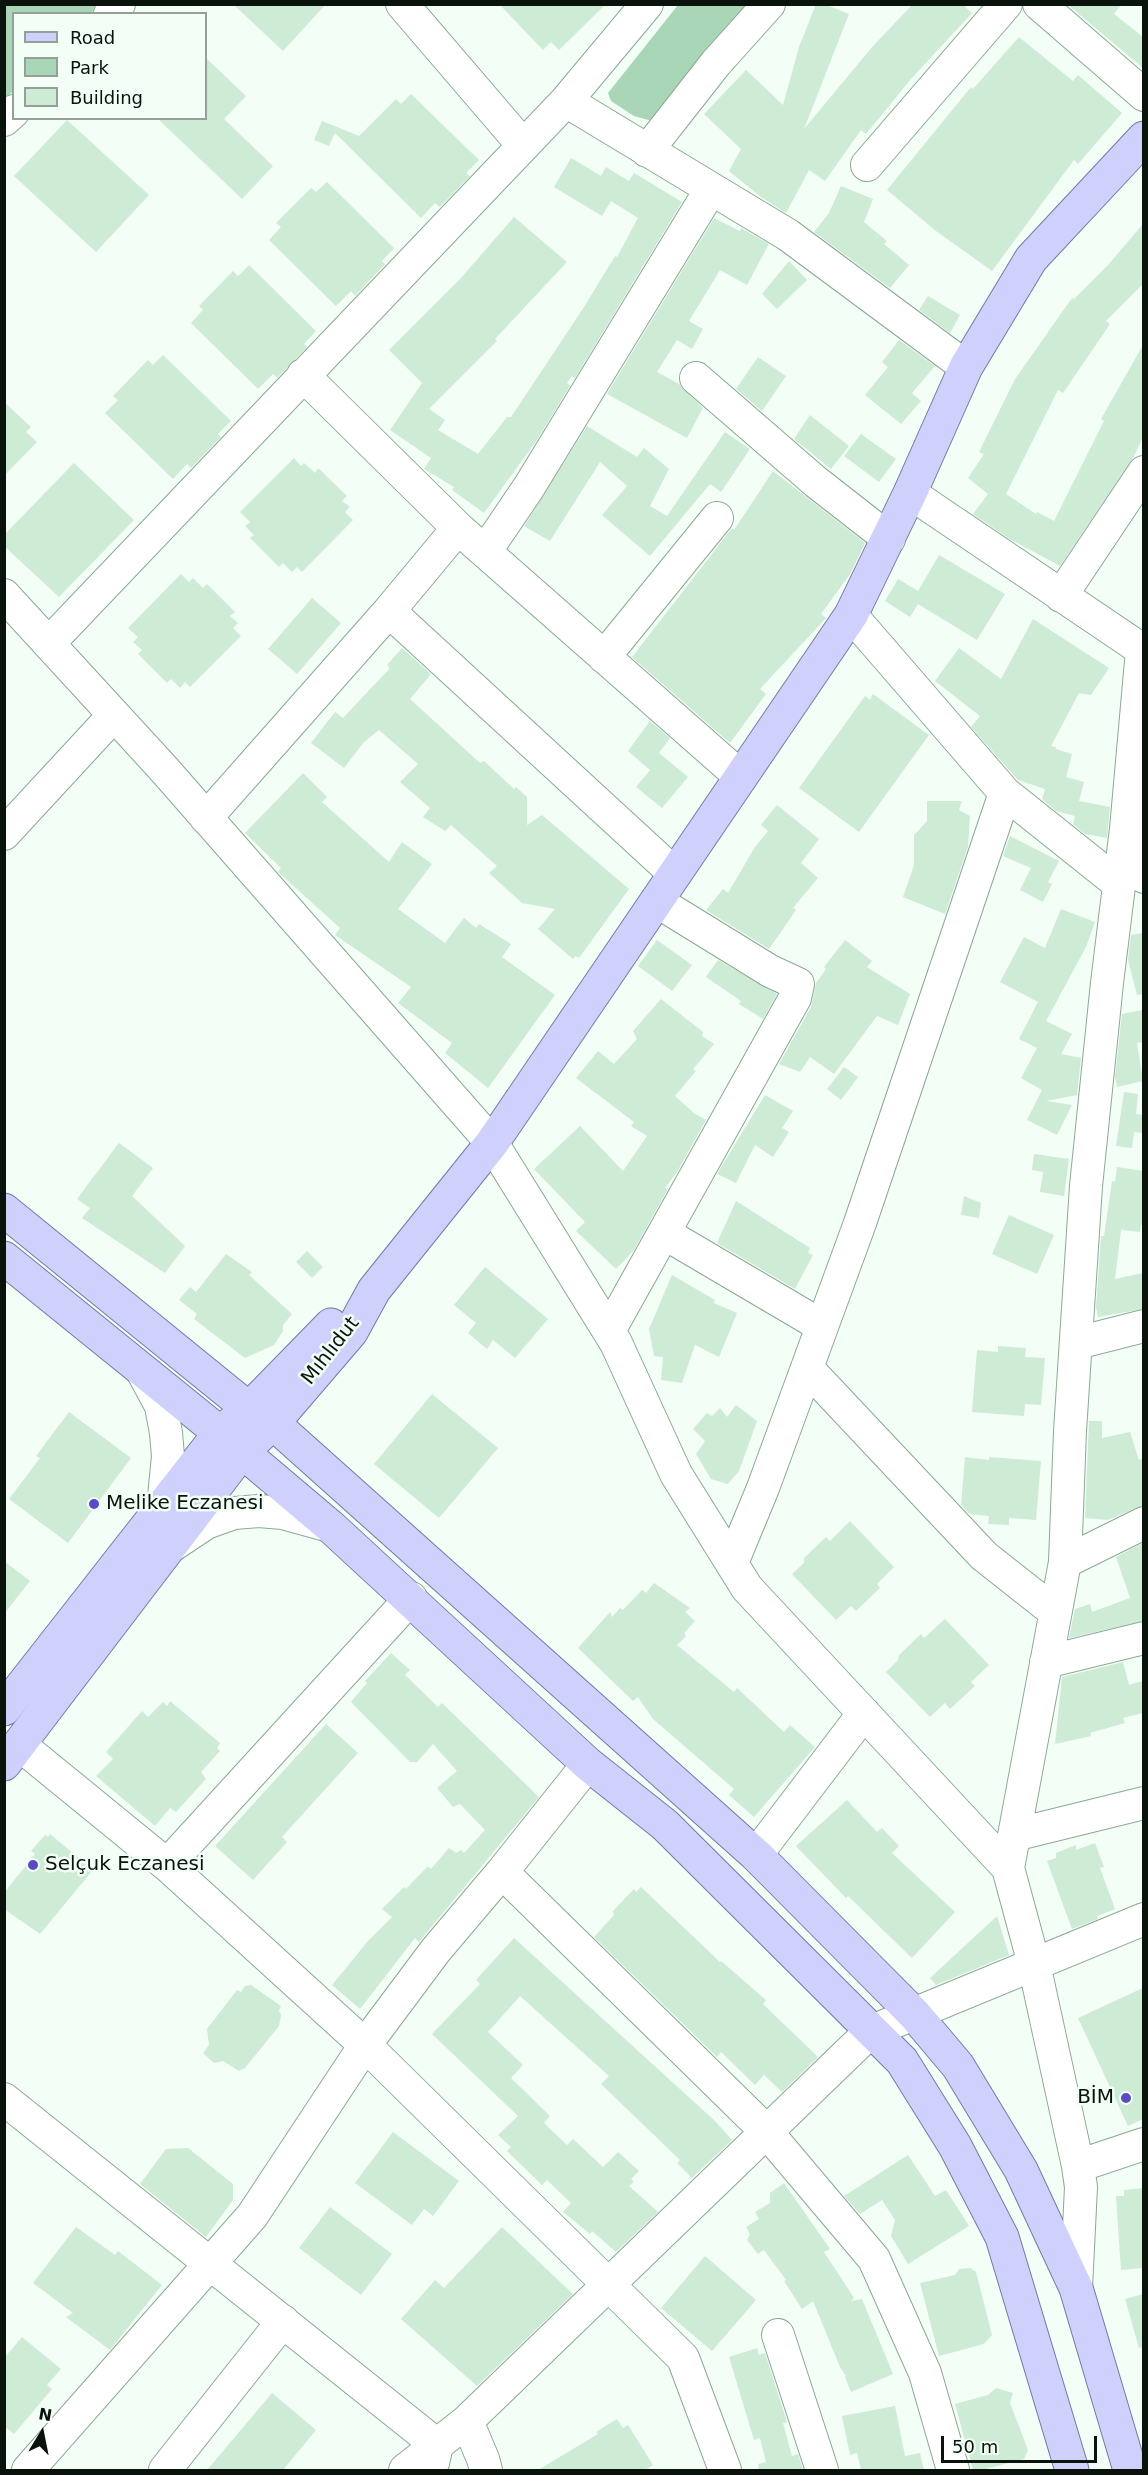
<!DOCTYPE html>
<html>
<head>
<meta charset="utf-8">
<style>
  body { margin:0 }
  #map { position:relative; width:1148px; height:2475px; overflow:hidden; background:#f2fef6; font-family:"DejaVu Sans",sans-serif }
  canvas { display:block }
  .frame { position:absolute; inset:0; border:6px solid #09130c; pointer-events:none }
  .legend { position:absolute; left:12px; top:12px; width:195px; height:108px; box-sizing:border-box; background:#f2fef6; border:2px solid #95a098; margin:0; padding:8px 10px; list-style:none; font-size:18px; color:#09130c }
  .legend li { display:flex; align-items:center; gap:12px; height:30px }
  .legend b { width:30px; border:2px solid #95a098 }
  .north { position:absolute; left:12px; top:2403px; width:60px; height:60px; -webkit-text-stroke:4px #f2fef6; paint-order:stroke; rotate:10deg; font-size:16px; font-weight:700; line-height:24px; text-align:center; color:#09130c }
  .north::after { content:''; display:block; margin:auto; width:21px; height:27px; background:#09130c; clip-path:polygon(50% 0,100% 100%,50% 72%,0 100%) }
  .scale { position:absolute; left:941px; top:2436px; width:156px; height:27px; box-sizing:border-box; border:3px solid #09130c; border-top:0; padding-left:8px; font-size:18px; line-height:21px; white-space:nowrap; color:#09130c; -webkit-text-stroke:4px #f2fef6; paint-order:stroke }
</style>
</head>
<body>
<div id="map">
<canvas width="1148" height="2475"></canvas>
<div class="frame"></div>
<ul class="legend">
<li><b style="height:8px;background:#cfd0fb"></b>Road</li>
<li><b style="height:16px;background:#a8d6b6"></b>Park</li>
<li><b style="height:16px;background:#ceebd6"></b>Building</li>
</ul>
<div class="north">N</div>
<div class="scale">50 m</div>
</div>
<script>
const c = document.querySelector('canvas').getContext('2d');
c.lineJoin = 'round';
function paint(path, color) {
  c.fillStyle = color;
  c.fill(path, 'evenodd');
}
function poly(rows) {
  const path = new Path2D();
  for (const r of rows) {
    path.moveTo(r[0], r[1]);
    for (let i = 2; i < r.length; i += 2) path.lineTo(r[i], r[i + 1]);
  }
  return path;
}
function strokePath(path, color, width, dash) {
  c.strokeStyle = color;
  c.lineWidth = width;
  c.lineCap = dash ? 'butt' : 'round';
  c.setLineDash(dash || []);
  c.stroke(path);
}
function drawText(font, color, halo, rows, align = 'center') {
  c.font = font + ' "DejaVu Sans",sans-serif';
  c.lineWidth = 5;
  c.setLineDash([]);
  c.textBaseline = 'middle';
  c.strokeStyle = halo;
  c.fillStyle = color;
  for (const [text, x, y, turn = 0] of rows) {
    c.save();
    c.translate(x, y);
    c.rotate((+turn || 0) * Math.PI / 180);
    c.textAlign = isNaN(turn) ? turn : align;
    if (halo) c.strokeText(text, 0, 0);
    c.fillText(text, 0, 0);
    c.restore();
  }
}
paint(poly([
  [5,5,100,5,91,13,14,14,13,91,5,100],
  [678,5,757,5,652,121,634,116,611,101,608,93]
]), '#a8d6b6');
paint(poly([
  [233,4,326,4,283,51],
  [499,4,606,4,559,50,551,42,543,50],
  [816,4,824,4,849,14,804,129,873,46,913,4,962,4,972,13,911,79,866,134,861,130,825,181,809,170,786,213,761,197,729,171,741,149,704,114,746,70,783,105,799,47],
  [1067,4,1122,4,1114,14,1143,37,1143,68],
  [1019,37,1073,81,1078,75,1122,113,1078,164,1074,160,992,271,936,231,887,190,971,87,973,89],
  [206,58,246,96,224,119,273,166,242,199,157,118,206,118],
  [411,94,479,160,466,173,470,176,440,207,435,203,421,218,335,133,329,146,314,140,322,121,359,136,396,99,401,104],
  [67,120,149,195,96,252,14,176],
  [571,158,601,176,606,167,629,181,634,173,682,202,575,378,572,376,567,383,570,386,537,440,484,513,452,490,454,487,424,469,431,458,390,430,422,383,389,350,461,278,514,217,567,262,495,339,497,341,429,409,445,420,438,430,478,454,507,417,511,417,584,307,615,256,617,257,638,218,611,201,602,216,554,187],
  [327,182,394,248,382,261,385,264,355,296,351,291,336,306,269,240,281,227,276,223,311,188,316,192],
  [841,186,873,199,864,222,887,241,884,244,909,265,890,288,814,232,829,213],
  [714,218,740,231,741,228,769,244,747,285,720,270,689,321,703,329,692,349,677,340,657,372,679,384,703,408,687,438,607,394],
  [1143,224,1143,284,1106,321,1110,324,1063,393,1058,390,1006,494,1036,514,1037,512,1054,521,1104,421,1101,419,1143,345,1143,437,1133,458,1060,566,1008,538,973,514,988,494,968,478,984,454,979,452,1015,379,1072,298,1074,299,1108,265],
  [789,261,807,280,777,309,762,294],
  [249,265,316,331,304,344,307,347,277,378,273,374,258,389,191,323,203,310,199,306,233,271,238,276],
  [928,296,960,315,950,333,919,310],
  [899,340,935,366,912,393,921,401,901,424,865,395,888,367,882,362],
  [163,355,231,421,218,434,221,437,191,468,187,464,173,479,105,413,118,400,113,396,148,360,153,365],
  [758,357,786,376,762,411,736,389],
  [4,402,31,427,26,432,37,442,4,476],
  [810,415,849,446,831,469,794,439],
  [587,426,637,457,644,448,669,469,650,506,667,516,725,432,750,449,721,492,710,484,650,556,602,515,627,486,600,462,550,541,524,526],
  [861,434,896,459,879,482,844,456],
  [294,458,301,466,304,463,315,473,318,468,347,496,342,501,350,507,345,512,353,520,302,572,297,567,292,572,283,563,279,567,250,538,254,535,245,526,250,522,240,512],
  [74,463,134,520,59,597,4,546,4,535],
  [773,471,865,543,850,574,821,614,826,618,760,689,766,694,730,743,632,657,732,528,734,530],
  [939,555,1005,594,977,640,918,604,910,617,885,601,898,579,918,591],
  [181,574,189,582,193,578,203,588,207,584,235,612,230,616,238,623,233,628,241,636,190,687,185,682,180,688,171,679,167,683,138,654,142,650,133,642,138,637,128,628],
  [312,598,341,623,297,674,268,649],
  [1033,619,1109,668,1091,695,1079,693,1051,746,1056,747,1056,749,1072,754,1066,777,1084,782,1079,801,1110,807,1107,838,1085,834,1073,824,1075,816,1056,811,1042,799,1045,789,1018,780,971,727,980,716,935,681,959,648,1001,679],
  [402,648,431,674,410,699,480,763,484,761,514,789,516,787,527,797,527,825,542,815,629,889,579,958,575,956,573,959,538,929,555,909,522,903,489,873,497,866,451,825,445,831,423,817,430,808,400,782,418,764,379,730,364,742,344,768,311,743,335,712,343,718,390,668,387,665],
  [873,694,929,735,859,832,799,788,865,696,870,700],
  [650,721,670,738,659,753,688,777,662,808,636,787,650,770,628,751],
  [303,773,327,797,322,802,389,862,402,842,432,864,398,909,445,943,464,918,476,928,479,924,511,944,502,957,555,995,488,1088,445,1053,452,1043,398,1003,411,987,335,935,340,928,278,872,281,868,245,833],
  [927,801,962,801,959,810,970,816,968,847,945,914,903,897,914,865,914,835,927,821],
  [777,805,819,839,801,863,818,878,793,908,796,910,769,949,706,910,723,889,728,893,755,847,768,831,761,825],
  [1010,836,1059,861,1048,882,1052,884,1043,902,1020,890,1031,868,1003,856],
  [1061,909,1095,922,1086,947,1046,1021,1072,1034,1061,1054,1081,1058,1077,1095,1046,1101,1072,1105,1057,1135,1027,1120,1042,1090,1021,1078,1037,1048,1019,1039,1038,1002,1000,982,1024,937,1045,948],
  [1143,933,1143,994,1137,995,1128,960,1131,935],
  [657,940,692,965,672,991,638,966],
  [845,940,872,961,867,967,910,994,898,1025,877,1016,834,1074,810,1057,800,1072,779,1064,811,1007,816,983,826,969,824,967],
  [718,960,777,994,763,1019,739,1004,741,1001,706,977],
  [661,999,703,1032,702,1036,714,1044,693,1069,696,1071,675,1096,694,1113,706,1120,677,1172,665,1188,668,1189,634,1250,616,1269,576,1231,585,1222,534,1169,580,1126,623,1171,647,1136,631,1126,634,1122,576,1078,598,1051,614,1064,637,1039,633,1031],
  [1143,1010,1143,1042,1137,1043,1143,1081,1117,1087,1115,1077,1122,1014],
  [844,1067,858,1077,841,1100,827,1089],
  [1124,1092,1138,1094,1136,1114,1143,1115,1143,1133,1134,1132,1132,1148,1116,1146],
  [765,1095,793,1111,782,1128,789,1132,773,1157,755,1145,736,1183,717,1174],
  [119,1143,153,1168,132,1196,185,1246,165,1273,82,1218,90,1208,77,1199],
  [1034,1154,1069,1159,1064,1196,1040,1192,1043,1172,1032,1170],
  [1117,1167,1143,1171,1143,1225,1141,1225,1140,1232,1121,1230,1115,1279,1143,1273,1143,1309,1098,1317,1096,1307,1101,1236,1104,1236,1112,1181,1115,1182],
  [964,1196,981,1203,979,1218,961,1215],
  [736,1201,810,1248,808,1253,813,1255,795,1289,717,1243],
  [1009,1215,1054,1235,1037,1274,992,1254],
  [307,1251,323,1267,312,1278,296,1262],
  [226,1254,252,1272,249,1275,292,1314,283,1325,283,1331,274,1345,245,1358,194,1319,197,1314,179,1300,190,1287,196,1292],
  [485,1267,548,1319,515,1358,493,1340,487,1349,468,1333,476,1323,454,1305],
  [672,1275,715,1300,714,1303,737,1313,719,1357,695,1345,682,1383,661,1380,663,1357,654,1356,649,1329],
  [998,1346,1026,1348,1025,1357,1045,1358,1041,1405,1025,1404,1024,1416,972,1412,977,1350,998,1352],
  [432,1394,498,1448,439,1518,374,1464],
  [736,1405,757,1421,739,1471,728,1484,711,1479,696,1454,705,1441,693,1429,707,1413,712,1416,720,1408,727,1417],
  [69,1412,131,1458,68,1543,9,1499,40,1458,36,1456],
  [1089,1421,1102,1421,1102,1438,1130,1432,1139,1460,1143,1458,1143,1505,1108,1520,1085,1518],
  [965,1457,989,1460,989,1457,1041,1461,1036,1520,1009,1518,1009,1525,988,1524,989,1516,970,1514,961,1505],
  [850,1521,894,1567,877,1584,880,1588,856,1611,851,1606,836,1620,792,1574,804,1563,804,1558,826,1537,830,1541],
  [1143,1543,1143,1621,1069,1638,1075,1609,1090,1604,1092,1612,1130,1598,1116,1557],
  [4,1561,30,1581,4,1614],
  [654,1583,690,1608,685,1612,695,1621,684,1633,686,1636,677,1645,734,1692,737,1688,784,1732,790,1725,815,1747,754,1817,729,1795,734,1789,653,1719,638,1697,633,1701,578,1648,610,1612,612,1617,620,1608,623,1610,642,1590,646,1593],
  [945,1619,989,1665,971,1682,975,1686,950,1709,945,1703,930,1717,886,1672,898,1660,899,1655,921,1634,924,1638],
  [391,1653,410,1670,405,1675,438,1707,442,1703,539,1797,419,1942,415,1938,360,2009,332,1985,368,1941,392,1917,382,1909,404,1887,406,1889,428,1866,431,1869,449,1848,456,1853,461,1850,464,1853,485,1830,460,1804,453,1807,437,1788,457,1771,433,1744,417,1762,410,1762,351,1702,367,1683,365,1681],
  [1123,1662,1129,1685,1143,1681,1143,1713,1123,1718,1125,1723,1090,1733,1091,1736,1055,1744,1062,1677],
  [170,1701,220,1743,217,1748,220,1751,201,1772,206,1779,176,1812,170,1808,155,1826,96,1776,113,1759,106,1752,142,1711,148,1717,163,1702,167,1706],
  [326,1724,358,1753,282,1837,287,1842,253,1880,215,1846],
  [847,1800,877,1832,882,1828,899,1846,892,1853,955,1912,912,1958,848,1896,846,1898,796,1846],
  [50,1834,93,1870,40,1934,4,1909,4,1893,35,1854,31,1851,45,1835,48,1837],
  [1095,1843,1104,1867,1100,1868,1115,1909,1097,1916,1098,1919,1072,1929,1047,1861,1056,1858,1056,1853,1076,1845,1076,1850],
  [641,1887,720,1962,721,1961,766,2000,763,2004,818,2057,782,2092,764,2075,755,2085,721,2052,717,2057,594,1937,614,1915,613,1911,634,1889,636,1892],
  [997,1916,1009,1955,936,1985,930,1978],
  [514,1938,715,2121,732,2140,692,2178,677,2163,680,2160,601,2084,609,2076,520,1996,488,2032,523,2065,511,2078,550,2116,544,2123,567,2145,573,2139,603,2167,618,2152,639,2171,631,2179,634,2182,629,2186,658,2212,616,2252,592,2231,590,2234,563,2212,571,2203,547,2180,542,2185,507,2151,511,2147,498,2135,518,2116,432,2034,480,1984,476,1980],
  [251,1985,281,2006,279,2011,281,2015,279,2026,245,2068,239,2071,223,2061,214,2063,203,2053,209,2045,207,2029,237,1990,241,1992,245,1986],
  [1143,1988,1143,2119,1128,2126,1078,2018],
  [393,2132,459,2181,433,2216,424,2209,412,2225,355,2183],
  [188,2148,233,2184,233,2200,206,2237,140,2184,166,2149],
  [908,2155,935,2196,946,2190,969,2226,908,2264,891,2236,895,2220,882,2200,860,2214,844,2196],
  [784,2183,830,2249,824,2252,854,2298,851,2301,862,2299,893,2374,851,2392,845,2377,846,2376,840,2367,813,2301,802,2309,784,2281,786,2280,764,2250,758,2254,747,2240,750,2234,746,2227,759,2219,755,2212,770,2203,770,2193],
  [1143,2188,1143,2268,1121,2270,1116,2196,1124,2196,1124,2190],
  [330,2207,392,2254,361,2295,299,2248],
  [76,2227,115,2255,118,2251,162,2285,110,2350,66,2317,73,2313,33,2283],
  [502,2227,573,2294,477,2386,401,2319,435,2280,444,2288],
  [705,2256,756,2300,712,2351,661,2308],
  [970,2268,976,2272,992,2335,984,2344,939,2356,920,2283,955,2275,959,2269],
  [1143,2294,1143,2347,1139,2348,1125,2299],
  [22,2337,61,2369,47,2385,52,2389,14,2434,4,2426,4,2358],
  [757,2348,759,2355,765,2353,787,2422,783,2423,792,2456,798,2454,803,2470,759,2470,758,2464,766,2462,760,2438,754,2440,729,2357],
  [996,2388,1013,2393,1010,2403,1028,2450,1024,2459,982,2470,973,2470,955,2404,988,2395],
  [272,2393,316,2430,283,2470,207,2470],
  [895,2406,905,2456,920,2453,924,2470,861,2470,857,2453,850,2455,842,2416],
  [617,2419,623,2428,628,2425,653,2465,645,2470,538,2470,598,2434,596,2432]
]), '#ceebd6');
const minor = poly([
  [402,4,522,144],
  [1039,4,1144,95],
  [110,14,119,4],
  [566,101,788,235,966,367],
  [4,120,14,111],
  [647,151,716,63,769,4],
  [867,165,1006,4],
  [303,375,458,528,741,777],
  [696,378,816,482,889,539],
  [910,493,1144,651],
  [485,552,529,487,711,189],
  [4,595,162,767,492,1143,616,1343,676,1474,747,1588,1008,1868,1034,1964,1078,2166,1081,2187,1076,2288],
  [1061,596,1144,472],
  [389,611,675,874],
  [851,615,1005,793,1119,884],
  [49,643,566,101,647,4],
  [604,657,717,518],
  [206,818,389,611,458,528],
  [1127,832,1144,877],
  [4,834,114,715],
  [664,1233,822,1326],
  [609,1331,795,998,798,984,770,971,658,902],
  [1077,1343,1144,1326],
  [807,1368,984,1556,1055,1612],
  [141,1369,161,1406,166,1433,168,1456,163,1507],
  [173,1545,206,1523,234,1513,259,1511,283,1513,330,1526],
  [1065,1562,1144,1523],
  [732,1563,763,1488,860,1223,1005,793],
  [1046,1662,1144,1638],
  [20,1745,167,1865,365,2045,683,2358,725,2470],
  [1014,1835,1144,1803],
  [756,1855,864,1713],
  [167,1865,411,1598],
  [1008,1868,1065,1562,1070,1431,1086,1186,1107,983,1126,829,1142,650],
  [502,1872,766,2131,874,2259,925,2373,953,2470],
  [4,2099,437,2445,433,2463],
  [1078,2166,1144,2144],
  [778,2335,822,2470],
  [467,2421,483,2459,486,2470],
  [28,2470,252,2216,365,2045,436,1950,502,1872,588,1764],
  [165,2470,283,2321],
  [405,2470,467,2421,870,2032,1144,1919]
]);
const major = poly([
  [4,1210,249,1409,273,1423,756,1855,915,2015,958,2066,1021,2170,1076,2288,1130,2470],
  [4,1258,220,1433,330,1526,588,1764,665,1825,902,2061,955,2146,1002,2237,1072,2470],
  [4,1709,220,1433,249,1409,331,1325],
  [4,1764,241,1453,273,1423,351,1332,374,1290,492,1143,851,615,910,493,966,367,1031,259,1144,138]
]);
strokePath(minor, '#8ca894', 34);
strokePath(major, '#757aa5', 35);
strokePath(minor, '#fff', 32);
strokePath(major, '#cfd0fb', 33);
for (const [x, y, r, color] of [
  [94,1504,6,"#5a4bc3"],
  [33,1865,6,"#5a4bc3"],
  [1126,2098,6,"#5a4bc3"]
]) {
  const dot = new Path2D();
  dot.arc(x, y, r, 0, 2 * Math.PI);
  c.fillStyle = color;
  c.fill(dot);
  strokePath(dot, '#f2fef6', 2);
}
drawText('20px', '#09130c', '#f2fef6', [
  ["Mıhlıdut",331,1351,-52]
]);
drawText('20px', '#09130c', '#f2fef6', [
  ["Melike Eczanesi",106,1504],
  ["Selçuk Eczanesi",45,1865],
  ["BİM",1114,2098,"right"]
], 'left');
</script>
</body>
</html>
